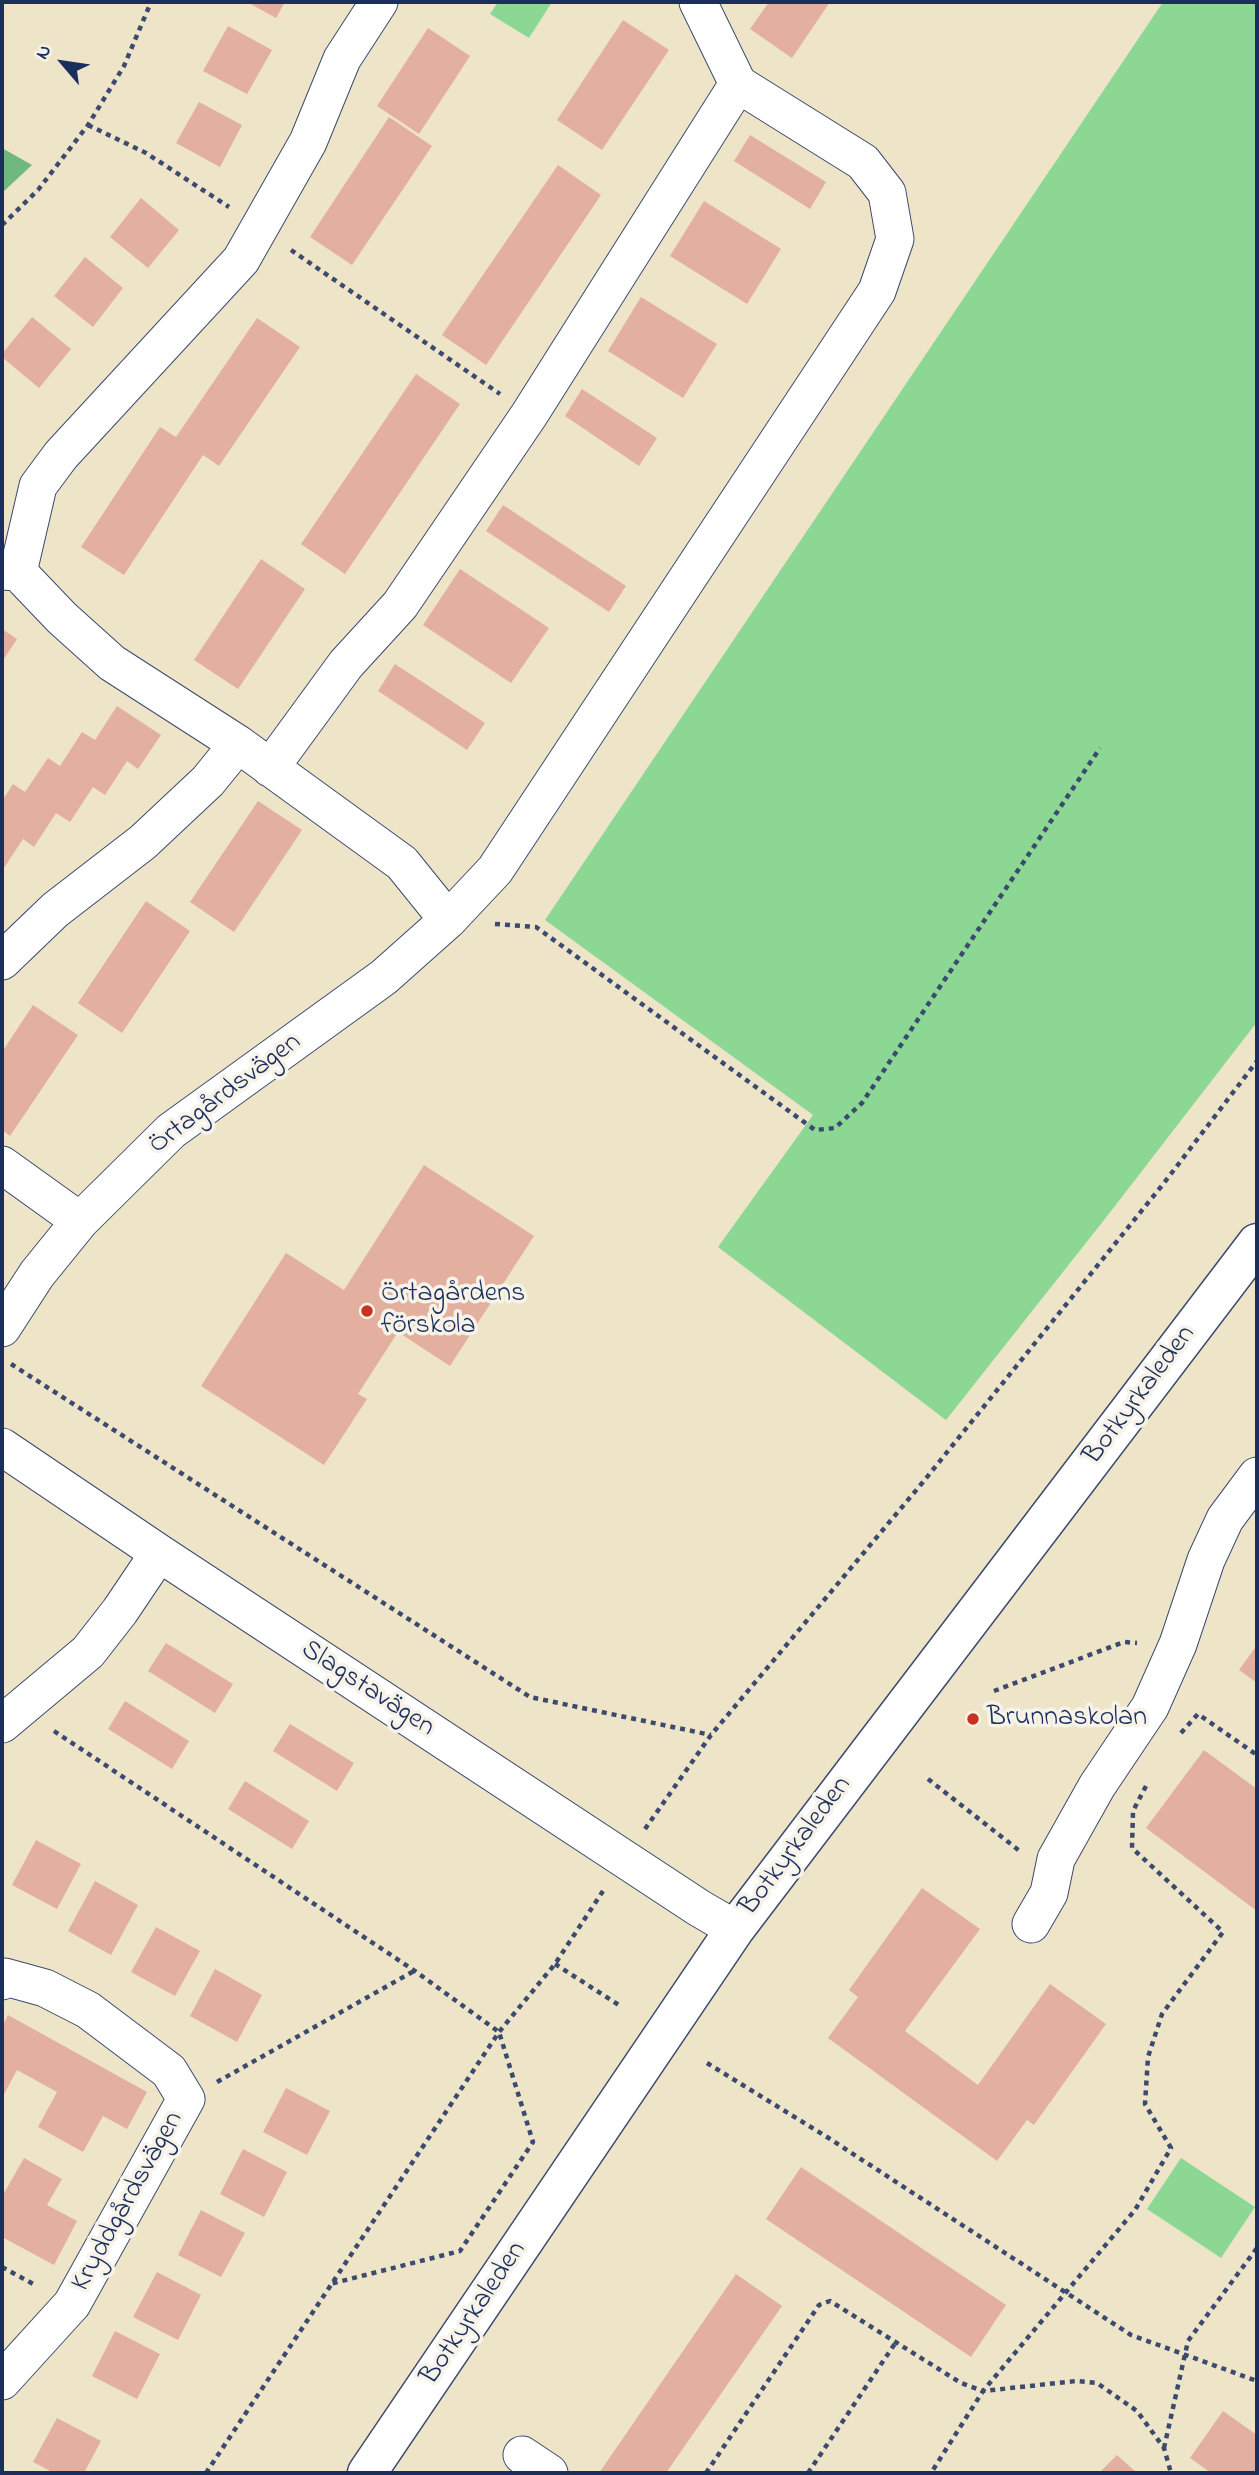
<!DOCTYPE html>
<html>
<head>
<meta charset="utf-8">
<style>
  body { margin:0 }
  #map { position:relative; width:1259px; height:2475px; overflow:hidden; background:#eee5c9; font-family:"Indie Flower",sans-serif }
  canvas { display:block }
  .frame { position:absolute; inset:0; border:4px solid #1b2f5e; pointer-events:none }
  .north { position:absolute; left:28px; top:28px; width:70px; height:70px; -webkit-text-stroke:5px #f7f3e8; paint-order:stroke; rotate:299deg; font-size:19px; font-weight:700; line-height:28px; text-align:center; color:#1b2f5e }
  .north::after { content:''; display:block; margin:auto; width:24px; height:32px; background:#1b2f5e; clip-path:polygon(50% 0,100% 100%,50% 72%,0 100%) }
</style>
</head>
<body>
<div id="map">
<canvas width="1259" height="2475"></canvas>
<div class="frame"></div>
<div class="north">N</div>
</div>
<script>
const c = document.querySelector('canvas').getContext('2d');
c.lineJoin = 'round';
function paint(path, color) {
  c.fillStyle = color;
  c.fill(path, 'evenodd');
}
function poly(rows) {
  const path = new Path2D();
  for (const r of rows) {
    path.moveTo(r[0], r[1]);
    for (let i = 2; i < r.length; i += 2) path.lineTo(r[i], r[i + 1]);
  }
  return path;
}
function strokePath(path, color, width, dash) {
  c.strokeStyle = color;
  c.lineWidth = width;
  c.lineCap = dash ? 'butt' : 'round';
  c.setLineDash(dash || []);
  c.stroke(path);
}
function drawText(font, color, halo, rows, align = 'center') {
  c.font = font + ' "Indie Flower",sans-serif';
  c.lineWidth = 7;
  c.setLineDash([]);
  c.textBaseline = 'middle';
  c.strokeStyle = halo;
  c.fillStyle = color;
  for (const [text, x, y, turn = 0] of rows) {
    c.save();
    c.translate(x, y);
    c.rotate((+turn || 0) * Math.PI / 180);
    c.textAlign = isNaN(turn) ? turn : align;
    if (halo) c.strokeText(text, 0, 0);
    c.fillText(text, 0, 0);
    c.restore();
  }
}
paint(poly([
  [498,2,552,2,529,38,490,14],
  [1163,2,1257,2,1257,1022,1108,1215,946,1420,718,1247,813,1115,545,920],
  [1181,2158,1255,2207,1221,2258,1147,2209]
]), '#8cd794');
paint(poly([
  [2,148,32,165,2,193]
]), '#71b87e');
paint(poly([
  [247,2,285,2,276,18],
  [769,2,830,2,792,58,750,29],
  [623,20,669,50,602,150,557,120],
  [228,26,272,50,247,94,203,71],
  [428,28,470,56,419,134,377,106],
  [199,102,242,125,220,167,176,143],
  [389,117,432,146,352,265,310,237],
  [750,135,826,182,810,209,734,161],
  [558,165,601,195,486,365,442,335],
  [141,198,179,230,148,268,110,237],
  [704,201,781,249,747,304,670,256],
  [85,257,123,288,93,327,54,296],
  [641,297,717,344,683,398,608,351],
  [32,317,71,349,39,388,2,357,2,354],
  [257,318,300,347,219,466,203,455,124,575,81,547,160,427,176,437],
  [416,374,460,404,345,574,301,544],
  [582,389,657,438,639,466,565,416],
  [503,505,626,586,609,612,486,531],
  [261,559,305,589,238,689,194,660],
  [460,569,549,628,511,683,423,625],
  [2,629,17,639,2,662],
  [395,664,485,723,467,750,378,691],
  [117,706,161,735,138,769,127,761,105,795,93,787,70,822,56,813,34,847,23,839,2,871,2,801,13,784,25,792,48,758,60,766,82,732,95,740],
  [258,801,302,830,234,932,190,902],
  [146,901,190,931,122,1033,78,1003],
  [33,1005,78,1035,10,1136,2,1130,2,1052],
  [424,1165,534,1236,450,1366,398,1332,358,1394,367,1399,324,1465,201,1386,286,1253,344,1290],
  [166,1643,233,1684,215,1713,148,1671],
  [1257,1645,1257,1683,1239,1670],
  [125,1701,189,1741,172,1769,108,1729],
  [290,1724,354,1763,337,1791,273,1751],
  [1204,1750,1257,1789,1257,1911,1146,1828],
  [245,1781,309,1821,292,1849,228,1809],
  [36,1840,81,1864,57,1909,12,1885],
  [95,1881,138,1905,111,1955,68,1931],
  [922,1888,980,1929,905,2031,978,2085,1050,1984,1106,2024,1034,2125,1027,2120,997,2161,828,2038,858,1997,849,1990],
  [156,1927,200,1951,175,1996,131,1972],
  [215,1969,262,1995,237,2042,190,2016],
  [8,2015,147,2092,127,2129,103,2116,83,2152,38,2127,57,2092,17,2070,2,2098,2,2027],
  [286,2088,330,2111,307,2155,263,2132],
  [243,2149,287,2172,264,2217,220,2194],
  [24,2158,62,2179,47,2205,77,2221,54,2265,2,2237,2,2192,4,2193],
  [801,2167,1006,2305,971,2357,766,2219],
  [201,2210,245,2233,221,2277,178,2255],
  [157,2272,201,2295,178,2340,133,2317],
  [736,2274,782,2306,666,2473,599,2473],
  [115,2331,160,2354,137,2399,92,2376],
  [1223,2411,1257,2435,1257,2473,1211,2473,1190,2458],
  [57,2418,101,2441,84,2473,54,2473,33,2462],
  [1117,2455,1137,2473,1099,2473]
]), '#e3af9f');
const minor = poly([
  [2,571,18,572,62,618,112,663,238,744,402,863,448,920],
  [18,572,38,486,61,455,241,260,308,142,342,59,379,2],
  [270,768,346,664,400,605,529,415,738,84,698,2],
  [2,961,55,910,143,842,208,781,238,744],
  [2,1165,80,1221],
  [2,1328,37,1274,80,1221,171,1131,384,977,448,920,495,870,877,291,895,239,887,193,863,162,738,84],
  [2,1447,159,1553,699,1908,735,1929],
  [2,1724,88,1652,120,1611,159,1553],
  [1031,1924,1049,1893,1056,1859,1097,1786,1150,1707,1178,1644,1206,1560,1225,1519,1257,1476],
  [2,1981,5,1977,45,1988,88,2010,169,2071,186,2099,72,2304,2,2381],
  [522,2455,549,2473]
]);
const major = poly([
  [367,2473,735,1929,1257,1243]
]);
strokePath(minor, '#3b4a6e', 39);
strokePath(major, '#3b4a6e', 41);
strokePath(poly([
  [88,125,146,153,229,207],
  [2,225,38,190,88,125,124,66,151,2],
  [291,250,500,394],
  [495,924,536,927,815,1130,835,1128,862,1103,1100,748],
  [11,1364,530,1697,711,1735],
  [994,1691,1124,1642,1137,1643],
  [54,1731,415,1971,499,2032,533,2142,460,2251,330,2284],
  [1181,1733,1198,1714,1257,1755],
  [928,1779,1021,1852],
  [1146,1786,1133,1811,1132,1848,1223,1932,1162,2014,1148,2057,1145,2104,1171,2148,1135,2210,983,2391,1076,2381,1097,2383,1137,2411,1164,2448,1171,2473],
  [645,1829,711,1735,923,1482,1164,1183,1257,1061],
  [555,1964,622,2007],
  [707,2063,827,2137,1131,2335,1257,2381],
  [217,2082,414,1971],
  [2,2267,37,2286],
  [1164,2448,1188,2341,1257,2248],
  [206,2473,499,2032,555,1964,603,1891],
  [706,2473,819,2305,830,2301,961,2383,983,2391,931,2473],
  [808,2473,896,2342]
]), '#3b4a6e', 4.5, [5, 5]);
strokePath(minor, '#fff', 37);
strokePath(major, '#fff', 38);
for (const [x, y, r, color] of [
  [367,1311,7,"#c8321e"],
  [973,1719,7,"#c8321e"]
]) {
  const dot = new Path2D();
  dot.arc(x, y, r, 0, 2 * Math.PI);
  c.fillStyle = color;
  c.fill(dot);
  strokePath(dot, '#f7f3e8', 2.5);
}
drawText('28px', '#1b2f5e', '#f7f3e8', [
  ["Örtagårdsvägen",226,1095,-37],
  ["Botkyrkaleden",1141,1396,-53],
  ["Slagstavägen",367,1690,33],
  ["Botkyrkaleden",797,1847,-53],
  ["Kryddgårdsvägen",129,2202,-61],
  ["Botkyrkaleden",475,2314,-56]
]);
drawText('28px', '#1b2f5e', '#f7f3e8', [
  ["Örtagårdens",381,1295],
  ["förskola",381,1327],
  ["Brunnaskolan",987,1719]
], 'left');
</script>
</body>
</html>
